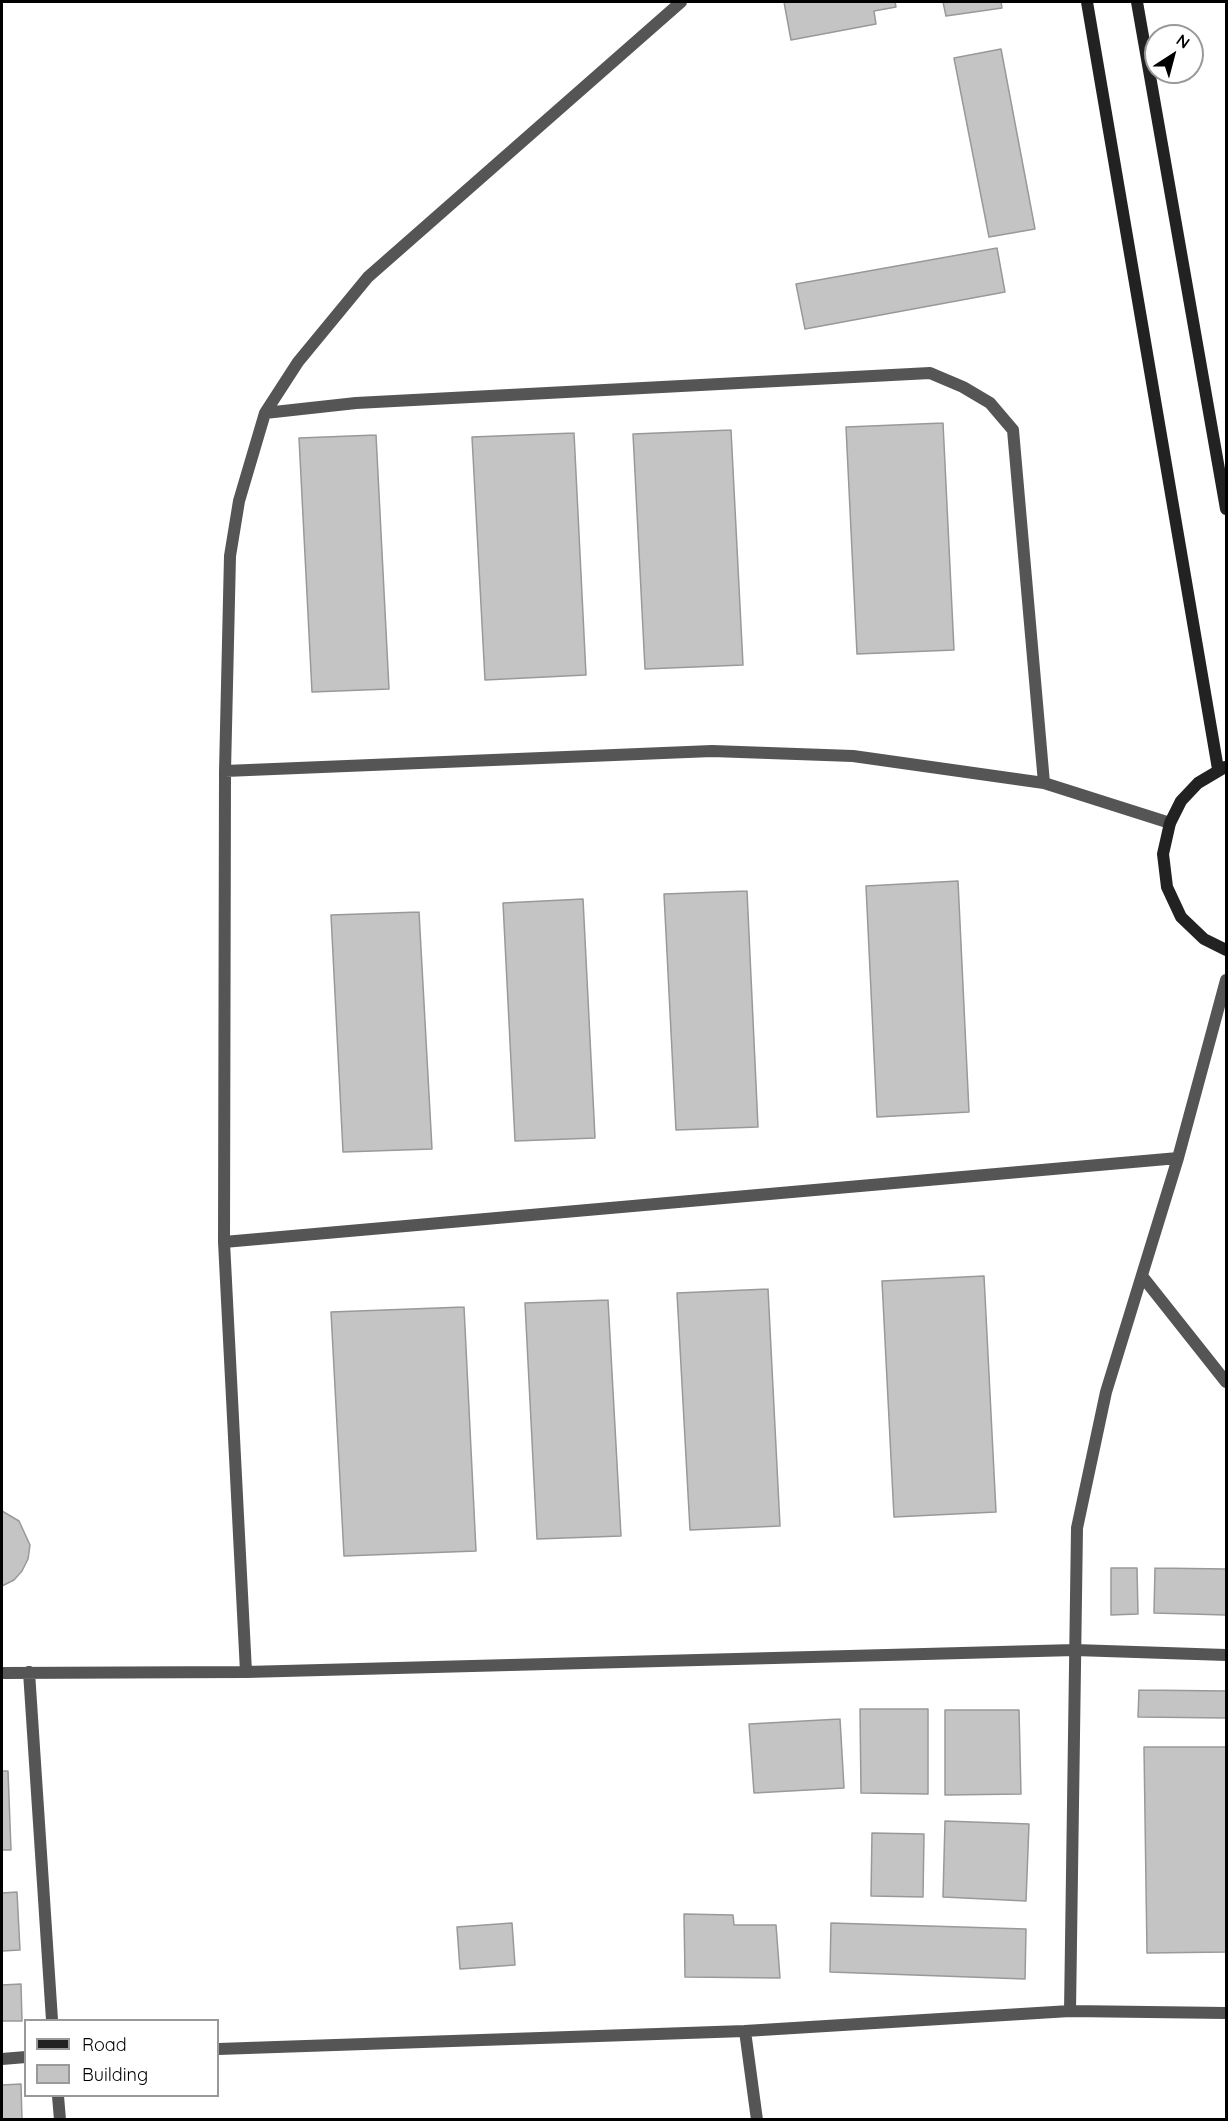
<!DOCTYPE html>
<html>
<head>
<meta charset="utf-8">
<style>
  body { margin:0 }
  #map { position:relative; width:1228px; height:2121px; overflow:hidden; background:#fff; font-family:Quicksand,sans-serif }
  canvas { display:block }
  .frame { position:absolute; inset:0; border:3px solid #000; pointer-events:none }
  .legend { position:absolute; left:24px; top:2019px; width:195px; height:78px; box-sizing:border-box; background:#fff; border:2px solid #999; margin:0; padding:8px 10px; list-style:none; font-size:18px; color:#000 }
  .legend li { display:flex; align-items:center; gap:12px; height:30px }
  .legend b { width:30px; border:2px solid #999 }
  .north { position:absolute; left:1144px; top:24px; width:60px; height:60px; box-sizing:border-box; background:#fff; border:2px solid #999; border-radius:50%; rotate:36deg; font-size:16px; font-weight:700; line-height:24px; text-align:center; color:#000 }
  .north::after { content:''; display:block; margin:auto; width:21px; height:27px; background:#000; clip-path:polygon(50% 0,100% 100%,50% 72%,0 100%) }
</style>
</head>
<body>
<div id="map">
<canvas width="1228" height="2121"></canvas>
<div class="frame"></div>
<ul class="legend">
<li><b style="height:8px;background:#222"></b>Road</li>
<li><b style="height:16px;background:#c4c4c4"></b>Building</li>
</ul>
<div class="north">N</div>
</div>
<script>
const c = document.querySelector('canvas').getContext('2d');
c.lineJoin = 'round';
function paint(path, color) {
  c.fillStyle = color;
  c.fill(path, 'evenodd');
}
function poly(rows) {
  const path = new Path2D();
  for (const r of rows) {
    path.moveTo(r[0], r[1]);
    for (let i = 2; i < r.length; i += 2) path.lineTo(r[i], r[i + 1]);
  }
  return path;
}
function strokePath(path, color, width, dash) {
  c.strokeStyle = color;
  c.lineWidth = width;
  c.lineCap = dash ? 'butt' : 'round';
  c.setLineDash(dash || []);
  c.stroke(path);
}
const building = poly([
  [784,2,895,2,896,7,874,11,876,24,791,40,784,2],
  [943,2,1001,2,1002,8,946,16,943,2],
  [1001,49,1035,229,989,237,954,58,1001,49],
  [997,248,1005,292,805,329,796,284,997,248],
  [943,423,954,650,857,654,846,427,943,423],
  [731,430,743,665,645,669,633,434,731,430],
  [574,433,586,675,485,680,472,437,574,433],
  [376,435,389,689,312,692,299,438,376,435],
  [958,881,969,1112,877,1117,866,886,958,881],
  [747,891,758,1127,676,1130,664,894,747,891],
  [583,899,595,1138,515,1141,503,903,583,899],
  [419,912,432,1149,343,1152,331,915,419,912],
  [984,1276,996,1512,894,1517,882,1281,984,1276],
  [768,1289,780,1526,690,1530,677,1293,768,1289],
  [608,1300,621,1536,537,1539,525,1303,608,1300],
  [464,1307,476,1551,344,1556,331,1312,464,1307],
  [2,1511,19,1521,30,1545,28,1559,22,1571,14,1580,2,1586,2,1511],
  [1111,1568,1137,1568,1138,1614,1111,1615,1111,1568],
  [1155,1568,1226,1569,1226,1615,1154,1613,1155,1568],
  [1139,1690,1226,1691,1226,1718,1138,1717,1139,1690],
  [860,1709,928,1709,928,1794,861,1793,860,1709],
  [945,1710,1019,1710,1021,1794,945,1795,945,1710],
  [840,1719,844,1788,754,1793,749,1724,840,1719],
  [1144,1747,1226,1747,1226,1952,1147,1953,1144,1747],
  [2,1771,8,1771,11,1850,2,1850,2,1771],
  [945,1821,1029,1824,1026,1901,943,1897,945,1821],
  [872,1833,924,1834,923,1897,871,1896,872,1833],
  [17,1892,20,1950,2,1951,2,1893,17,1892],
  [684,1914,733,1915,734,1925,776,1925,780,1978,685,1977,684,1914],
  [512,1923,515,1965,460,1969,457,1927,512,1923],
  [831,1923,1026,1929,1025,1979,830,1972,831,1923],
  [21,1984,22,2021,2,2021,2,1985,21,1984],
  [21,2084,22,2120,2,2120,2,2085,21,2084]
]);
paint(building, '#c4c4c4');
strokePath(building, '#999', 1.5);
strokePath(poly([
  [265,413,356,403,930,373,963,387,990,403,1013,430,1044,783],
  [225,771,712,751,853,756,1044,783,1170,823],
  [224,1242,1178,1158],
  [1142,1276,1226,1382],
  [29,1672,52,2020],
  [246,1672,224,1242,225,771,230,556,239,501,265,413,298,362,368,277,681,2],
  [2,1673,246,1672,1075,1650,1226,1655],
  [1070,2011,1077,1528,1106,1392,1178,1158,1226,980],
  [745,2031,757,2120],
  [218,2049,745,2031,1070,2011,1226,2013],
  [2,2059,26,2057],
  [58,2096,60,2120]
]), '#555', 12);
strokePath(poly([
  [1087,2,1218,769],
  [1137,2,1226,509],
  [1225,767,1198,783,1181,801,1170,823,1163,854,1167,887,1181,917,1204,939,1226,950]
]), '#222', 12);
</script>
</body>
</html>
